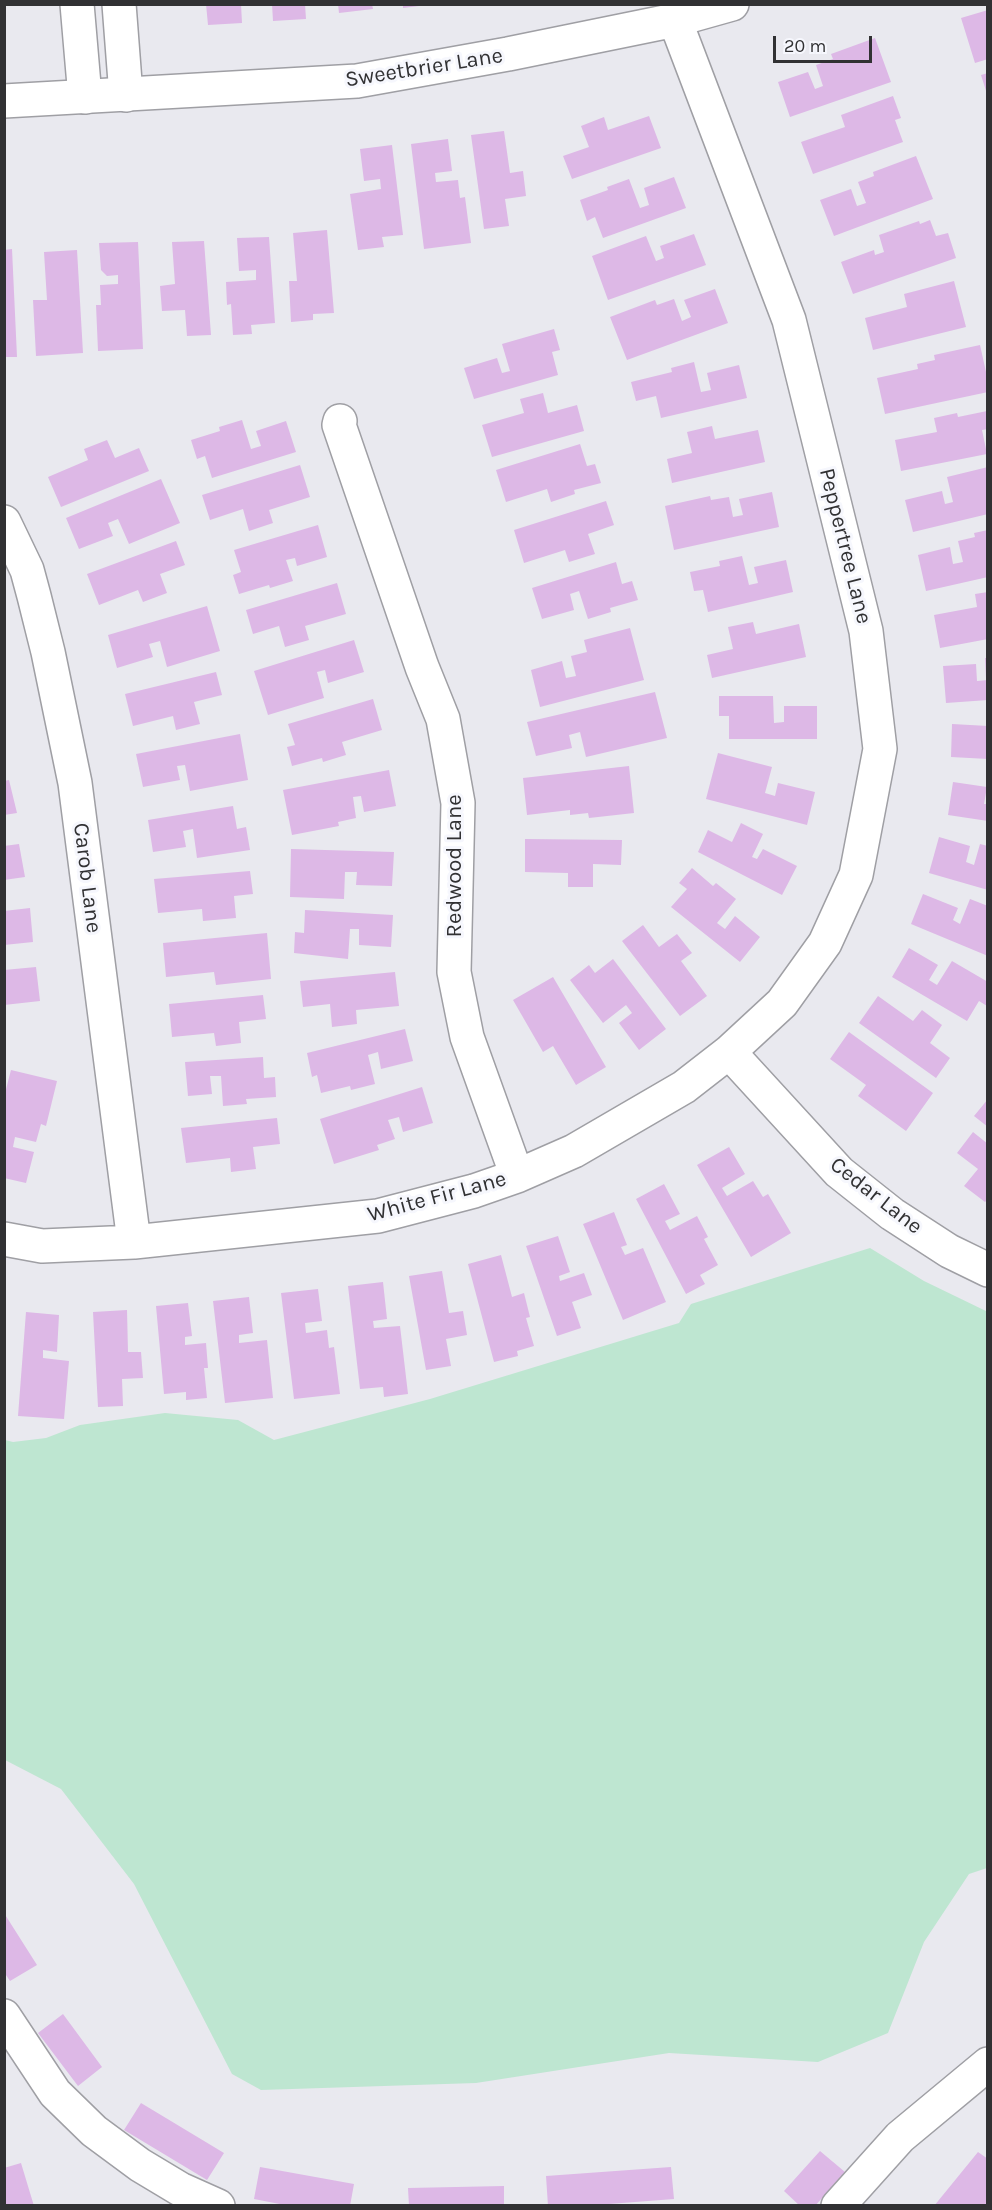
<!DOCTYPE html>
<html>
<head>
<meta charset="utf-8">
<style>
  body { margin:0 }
  #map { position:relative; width:992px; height:2210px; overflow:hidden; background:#e9e9ef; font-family:Karla,sans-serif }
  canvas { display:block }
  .frame { position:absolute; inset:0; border:6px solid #313133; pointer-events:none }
  .scale { position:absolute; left:773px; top:36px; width:99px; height:27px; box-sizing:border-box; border:3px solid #313133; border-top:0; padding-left:8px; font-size:18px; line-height:21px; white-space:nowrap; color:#313133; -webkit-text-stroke:4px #f6f7fd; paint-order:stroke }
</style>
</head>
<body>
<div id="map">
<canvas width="992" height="2210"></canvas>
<div class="frame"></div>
<div class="scale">20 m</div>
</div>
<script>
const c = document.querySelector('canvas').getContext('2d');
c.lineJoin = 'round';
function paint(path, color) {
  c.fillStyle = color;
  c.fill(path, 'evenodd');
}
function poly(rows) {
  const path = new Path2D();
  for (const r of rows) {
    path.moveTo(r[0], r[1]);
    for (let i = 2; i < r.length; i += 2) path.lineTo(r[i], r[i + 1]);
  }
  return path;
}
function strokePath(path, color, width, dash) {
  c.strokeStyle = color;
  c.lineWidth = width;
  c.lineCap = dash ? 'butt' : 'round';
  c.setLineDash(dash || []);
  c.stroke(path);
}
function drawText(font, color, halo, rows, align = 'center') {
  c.font = font + ' Karla,sans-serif';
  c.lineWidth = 6;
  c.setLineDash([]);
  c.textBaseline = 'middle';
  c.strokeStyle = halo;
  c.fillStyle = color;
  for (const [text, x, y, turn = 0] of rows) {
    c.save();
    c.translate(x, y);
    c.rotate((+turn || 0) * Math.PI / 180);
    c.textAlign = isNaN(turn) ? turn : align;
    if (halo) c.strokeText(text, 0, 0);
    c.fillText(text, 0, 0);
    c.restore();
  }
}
paint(poly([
  [870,1248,924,1281,988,1312,987,1868,969,1874,924,1942,888,2033,818,2062,669,2053,476,2083,261,2090,232,2074,134,1884,61,1789,5,1760,5,1440,13,1442,46,1438,80,1425,165,1413,238,1420,274,1440,430,1399,679,1323,691,1304]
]), '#bee6d1');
paint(poly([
  [206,4,241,4,242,23,208,25],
  [272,4,305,4,306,19,273,21],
  [338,4,372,4,373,9,339,13],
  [403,5,419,5,419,6,403,8],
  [988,10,988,59,975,63,961,18],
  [875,38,891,82,790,117,778,82,808,72,815,89,823,86,816,65,833,59,831,54],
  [988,73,988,94,987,94,981,75],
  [893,96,901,118,895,120,903,142,813,174,801,142,845,127,841,115],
  [649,116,661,148,572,179,563,156,589,147,581,126,604,117,608,130],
  [504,131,510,173,523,171,526,196,505,199,509,226,484,229,471,135],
  [448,139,452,171,435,173,436,182,458,180,460,198,465,197,471,243,424,249,411,144],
  [392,145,403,235,382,237,384,247,358,250,350,194,381,189,380,179,364,181,360,149],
  [916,156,933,199,834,236,820,200,851,189,857,206,866,203,858,182,874,176,873,172],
  [674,177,686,208,603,238,595,217,587,221,580,200,608,190,607,187,629,179,640,208,649,205,644,188],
  [930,220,936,236,948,233,956,258,853,294,841,262,874,250,875,255,884,252,879,235,919,221,920,224],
  [327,230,334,313,313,314,313,320,291,322,289,281,297,281,293,233],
  [694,234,706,265,608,300,592,256,646,236,656,261,664,258,660,246],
  [269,237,275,323,251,325,252,334,233,335,231,304,227,305,226,282,256,280,256,270,239,271,237,238],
  [204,241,211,335,187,336,185,310,162,311,160,286,175,284,172,242],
  [138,242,143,349,98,351,96,305,101,305,100,285,118,284,118,275,107,276,101,270,99,243],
  [12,249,17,357,4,357,4,250],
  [77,250,83,353,36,356,33,300,47,300,44,252],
  [954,281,966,327,873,350,865,318,907,307,904,294],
  [715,289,728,323,627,360,610,317,655,300,657,305,674,299,682,321,691,317,684,300],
  [554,329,560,350,552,352,558,375,474,399,464,368,497,358,502,373,510,371,502,344],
  [980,345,988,381,988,392,885,414,877,378,918,369,917,364,935,360,934,355],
  [694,362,701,392,711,390,707,373,739,365,747,398,661,418,656,396,636,401,631,382,672,372,671,368],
  [543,393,548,413,577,405,584,431,492,457,482,425,524,413,520,399],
  [987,411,988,429,982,430,987,454,901,471,895,440,937,432,934,418,957,413,958,417],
  [242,420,251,449,261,446,256,431,286,421,296,452,212,478,205,456,197,459,191,440,220,431,219,427],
  [712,426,715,439,758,430,765,462,672,483,667,459,692,453,687,432],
  [107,440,115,458,139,448,149,471,61,507,48,477,88,460,84,449],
  [580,444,587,466,595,464,601,483,574,490,575,494,551,502,547,489,506,502,496,470],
  [300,465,310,497,269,510,273,523,249,531,243,509,210,520,202,495],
  [988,467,988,514,913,532,905,500,942,491,945,504,953,502,947,477],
  [161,479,180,523,129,544,118,519,108,523,113,536,79,549,66,518],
  [772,492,779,527,674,550,665,506,710,496,711,500,729,497,733,517,743,515,739,499],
  [606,501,614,525,588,534,595,554,569,562,565,550,524,563,514,530],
  [318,525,327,557,297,566,295,558,286,560,293,581,270,588,269,585,239,594,233,575,241,572,234,550],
  [988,530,988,577,926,591,918,555,950,547,953,564,963,562,958,541,975,537,974,533],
  [176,541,185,565,160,574,167,593,143,602,138,590,99,605,87,574],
  [742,556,749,585,758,583,754,567,786,560,793,592,708,612,703,590,694,591,690,572,720,566,719,561],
  [616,562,622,584,632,581,638,600,610,608,611,612,588,619,579,591,570,594,574,610,542,619,532,588],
  [337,583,346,614,305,626,309,640,285,647,279,626,253,634,246,610],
  [988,592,988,639,940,648,934,615,977,607,975,594],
  [207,606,220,651,167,667,160,641,149,644,153,657,117,668,108,635],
  [753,622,756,634,799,624,806,657,712,678,707,655,733,649,728,627],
  [630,628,644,680,540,707,531,670,562,661,566,678,576,676,571,656,587,652,584,640],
  [354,640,364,672,328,683,325,670,317,672,324,698,268,715,254,671],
  [985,658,988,658,988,678,986,678],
  [976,664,977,681,988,680,988,700,946,703,943,666],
  [216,672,222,695,194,702,200,724,176,730,173,716,133,726,125,694],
  [655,692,667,738,586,757,580,732,569,735,572,748,536,756,527,722],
  [719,696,773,696,774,723,784,722,784,706,817,706,817,739,729,739,729,716,719,716],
  [373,699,382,730,342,742,346,755,323,762,322,758,292,766,287,747,295,745,288,724],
  [952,724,988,726,988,759,951,757],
  [240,734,248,780,190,791,185,765,177,766,180,780,143,787,136,754],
  [718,753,772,767,765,793,775,796,778,783,815,792,807,825,706,799],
  [629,766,634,813,589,818,588,813,570,815,570,810,527,815,523,778],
  [389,770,396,806,364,812,361,796,353,797,356,818,338,822,339,826,292,835,283,790],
  [9,780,17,813,4,815,4,781],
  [953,782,987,787,984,804,988,804,988,821,948,815],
  [233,806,237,829,246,827,250,850,197,858,193,829,183,831,186,847,153,852,148,820],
  [741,823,763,834,752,857,757,859,763,849,797,866,782,895,698,852,708,830,732,842],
  [939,837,970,846,966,862,974,865,980,844,988,846,988,890,929,873],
  [525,839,622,840,621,865,593,864,593,887,568,887,568,873,525,872],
  [19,844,25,877,4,880,4,846],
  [291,849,394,852,392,886,356,885,357,872,345,872,344,899,290,897],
  [692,868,713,886,716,883,736,899,717,923,725,929,735,916,760,937,740,962,671,907,687,889,679,883],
  [250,871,253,894,234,896,236,918,203,921,202,909,158,913,154,879],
  [923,894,958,908,953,920,960,924,970,899,988,906,988,956,911,924],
  [30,908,33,942,4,945,4,911],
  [305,910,393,915,391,947,359,945,359,929,350,929,348,959,294,953,295,932,304,933],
  [643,925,659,947,677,934,692,953,681,961,707,996,680,1016,622,941],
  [267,933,271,979,216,985,214,972,166,977,163,943],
  [909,948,938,965,929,980,937,985,952,961,988,982,987,1006,979,1001,967,1021,892,977],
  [613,959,666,1029,639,1050,619,1023,632,1013,626,1005,603,1023,570,980,589,965,595,973],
  [36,967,40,1001,4,1005,4,970],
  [395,972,399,1006,356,1010,357,1024,332,1027,330,1004,303,1007,300,981],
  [553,977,606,1067,576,1085,553,1046,543,1052,513,1000],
  [263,995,266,1019,239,1022,241,1043,216,1046,214,1033,172,1037,169,1004],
  [878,996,913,1021,922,1010,942,1025,930,1043,950,1058,936,1078,859,1023],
  [405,1029,413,1061,381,1069,378,1052,368,1055,375,1084,351,1090,350,1086,321,1093,317,1075,312,1077,307,1053],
  [849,1032,933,1093,906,1131,858,1096,866,1085,830,1059],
  [263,1057,264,1078,275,1077,276,1097,246,1099,247,1104,223,1106,221,1076,210,1076,212,1094,188,1096,185,1062],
  [11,1070,57,1081,46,1126,41,1124,36,1142,15,1137,13,1147,34,1152,26,1183,4,1178,4,1097],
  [422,1087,433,1123,403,1132,399,1117,388,1120,395,1139,377,1145,379,1150,334,1164,320,1119],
  [988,1099,988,1127,974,1116],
  [277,1118,280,1144,253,1147,256,1169,231,1172,230,1158,186,1163,181,1128],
  [973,1132,988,1144,988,1199,985,1202,964,1186,978,1169,957,1153],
  [729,1147,745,1174,722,1188,727,1196,753,1181,763,1197,768,1194,791,1233,751,1257,697,1165],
  [664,1184,680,1214,665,1221,670,1230,697,1216,708,1237,704,1239,718,1265,700,1275,705,1284,686,1294,636,1199],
  [614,1212,627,1245,621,1247,625,1255,643,1248,666,1302,623,1320,583,1224],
  [558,1236,570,1272,559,1276,560,1281,584,1273,592,1295,572,1302,581,1328,557,1336,526,1246],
  [501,1255,512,1297,524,1293,530,1317,526,1318,534,1346,517,1351,518,1356,494,1362,468,1264],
  [442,1271,449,1313,463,1311,467,1335,446,1339,451,1366,426,1370,409,1276],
  [383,1282,387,1319,373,1321,374,1328,400,1326,408,1394,384,1397,383,1387,360,1389,348,1286],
  [318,1289,322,1321,305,1323,306,1333,327,1330,329,1348,334,1347,340,1394,294,1399,281,1293],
  [249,1297,253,1333,239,1335,239,1343,267,1340,273,1398,225,1403,213,1301],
  [188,1303,192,1336,185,1337,185,1345,206,1343,208,1368,204,1368,207,1398,186,1400,186,1392,164,1394,156,1306],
  [127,1310,128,1352,141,1352,143,1378,122,1379,123,1406,98,1407,93,1312],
  [26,1312,59,1315,57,1352,43,1350,43,1358,69,1361,64,1419,18,1416],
  [4,1913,37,1965,10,1981,4,1972],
  [63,2014,102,2067,78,2086,38,2033],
  [141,2103,224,2153,207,2180,124,2130],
  [820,2151,845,2172,815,2206,800,2206,784,2191],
  [978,2152,988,2159,988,2206,934,2206],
  [21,2163,34,2206,4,2206,4,2168],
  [260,2167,354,2184,350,2206,290,2206,254,2199],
  [671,2167,674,2199,583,2206,548,2206,546,2176],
  [504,2186,504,2206,409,2206,408,2188]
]), '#ddb8e6');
const street = poly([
  [4,101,357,81,508,54,675,20,732,4],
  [340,421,339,425,422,667,443,719,458,803,454,972,467,1037,517,1176],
  [4,522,27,570,34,596,48,652,75,783,134,1242],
  [729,1052,839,1172,892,1214,949,1251,988,1270],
  [4,1239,42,1246,134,1242,378,1216,474,1191,517,1176,574,1151,684,1087,729,1052,782,1003,825,943,856,875,880,749,866,631,789,320,675,20],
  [4,2016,55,2093,94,2131,140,2165,180,2189,218,2206],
  [838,2206,900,2137,988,2064]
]);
const secondary = poly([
  [77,4,85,97],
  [119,4,126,95]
]);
strokePath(street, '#9f9fa4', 36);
strokePath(secondary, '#9f9fa4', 36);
strokePath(street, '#fff', 33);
strokePath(secondary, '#fff', 33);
drawText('22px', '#313133', '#f6f7fd', [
  ["Sweetbrier Lane",424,68,-9],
  ["Peppertree Lane",845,546,76],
  ["Redwood Lane",455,866,-90],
  ["Carob Lane",87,878,83],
  ["Cedar Lane",876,1196,38],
  ["White Fir Lane",437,1197,-15]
]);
</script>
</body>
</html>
